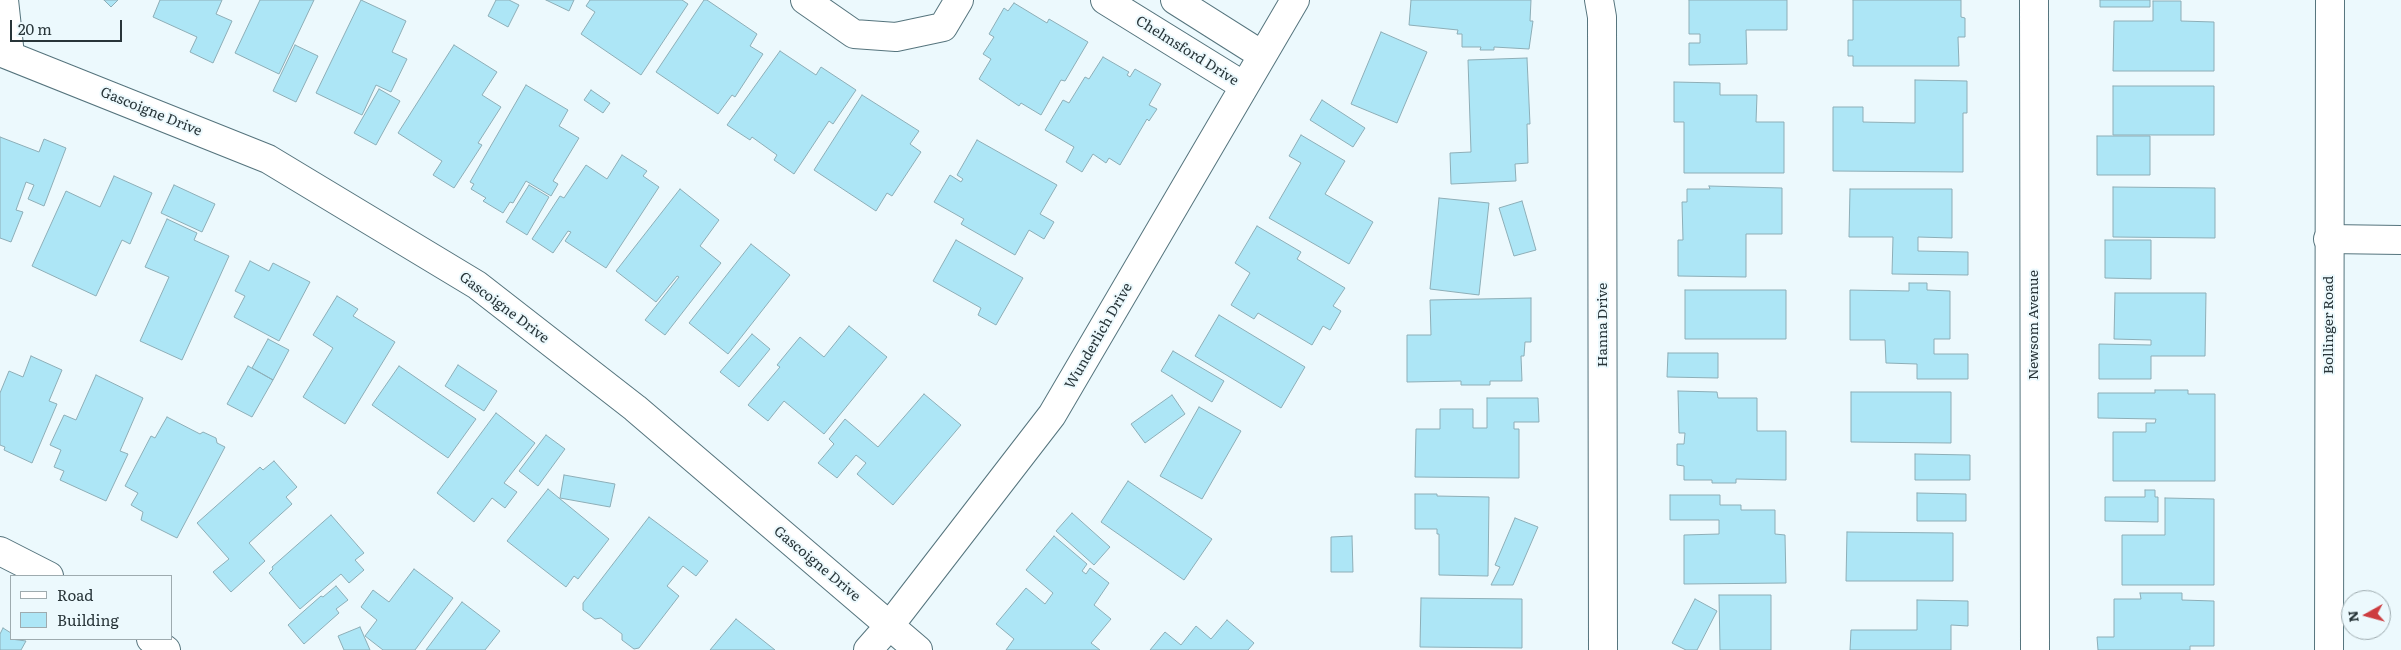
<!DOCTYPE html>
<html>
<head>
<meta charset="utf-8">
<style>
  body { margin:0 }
  #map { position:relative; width:2401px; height:650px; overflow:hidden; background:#ecf9fd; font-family:Literata,serif }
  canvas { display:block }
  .legend { position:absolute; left:10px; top:575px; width:162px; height:65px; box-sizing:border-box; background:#ecf9fd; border:1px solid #9eabaf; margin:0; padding:6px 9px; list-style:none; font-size:15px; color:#283539 }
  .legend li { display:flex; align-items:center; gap:10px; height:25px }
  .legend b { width:25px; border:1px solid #9eabaf }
  .north { position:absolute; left:2341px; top:590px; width:50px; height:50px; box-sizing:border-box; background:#ecf9fd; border:1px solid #9eabaf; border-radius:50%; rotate:263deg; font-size:14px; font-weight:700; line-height:20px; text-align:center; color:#283539 }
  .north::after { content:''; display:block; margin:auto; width:18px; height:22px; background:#cd3d40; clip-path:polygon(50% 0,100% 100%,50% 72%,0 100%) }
  .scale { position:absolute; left:10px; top:20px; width:112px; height:22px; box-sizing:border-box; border:2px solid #283539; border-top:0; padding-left:6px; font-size:15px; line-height:18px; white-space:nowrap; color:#283539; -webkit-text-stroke:4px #ecf9fd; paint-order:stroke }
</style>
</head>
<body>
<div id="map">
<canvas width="2401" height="650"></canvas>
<ul class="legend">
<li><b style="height:6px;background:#fff"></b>Road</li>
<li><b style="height:14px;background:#ade6f6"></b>Building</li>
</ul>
<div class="north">N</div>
<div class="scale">20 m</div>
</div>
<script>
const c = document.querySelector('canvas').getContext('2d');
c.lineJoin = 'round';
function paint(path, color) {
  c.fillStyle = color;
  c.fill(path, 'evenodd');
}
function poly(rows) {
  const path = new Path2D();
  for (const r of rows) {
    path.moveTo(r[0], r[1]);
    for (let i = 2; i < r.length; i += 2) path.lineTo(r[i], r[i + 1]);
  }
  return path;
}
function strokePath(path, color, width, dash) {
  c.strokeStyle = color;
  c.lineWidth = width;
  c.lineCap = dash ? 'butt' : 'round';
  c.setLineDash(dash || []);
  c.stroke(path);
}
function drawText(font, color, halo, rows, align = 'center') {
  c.font = font + ' Literata,serif';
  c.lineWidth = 4;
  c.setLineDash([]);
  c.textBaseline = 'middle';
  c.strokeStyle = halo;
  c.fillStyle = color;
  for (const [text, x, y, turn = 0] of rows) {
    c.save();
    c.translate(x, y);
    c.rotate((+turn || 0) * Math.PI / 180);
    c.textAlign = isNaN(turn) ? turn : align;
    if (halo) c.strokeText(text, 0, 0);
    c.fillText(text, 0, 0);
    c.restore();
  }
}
const building = poly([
  [104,0,118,0,111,7,104,0],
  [160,0,222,0,216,14,232,21,213,63,190,52,197,37,153,17,160,0],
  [260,0,314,0,279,74,235,53,260,0],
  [361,0,406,21,392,52,407,59,391,92,376,85,362,115,316,93,361,0],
  [496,0,509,0,519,5,508,27,488,16,496,0],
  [546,0,574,0,569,11,546,0],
  [590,0,682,0,688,4,641,75,581,34,595,12,586,6,590,0],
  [704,0,707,0,757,34,750,46,763,54,735,97,732,95,718,114,656,72,704,0],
  [1411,0,1531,0,1530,21,1533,21,1529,49,1494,47,1494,50,1480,50,1481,47,1462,47,1462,34,1457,34,1458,30,1409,25,1411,0],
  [1689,0,1787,0,1787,30,1746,30,1747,64,1689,65,1689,43,1700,43,1700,34,1689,34,1689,0],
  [1853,0,1961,0,1961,17,1965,18,1965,37,1958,37,1959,66,1853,66,1853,56,1848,56,1848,40,1853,40,1853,0],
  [2100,0,2150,0,2150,7,2100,7,2100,0],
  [2153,1,2181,1,2181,21,2214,22,2214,71,2113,71,2114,21,2153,21,2153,1],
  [1014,3,1047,23,1049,19,1088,42,1065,81,1061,80,1041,115,1021,103,1019,106,979,79,991,59,983,54,994,37,989,34,1004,8,1008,11,1014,3],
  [1381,32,1427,52,1397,123,1351,104,1381,32],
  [295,45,318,56,296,102,273,91,295,45],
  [454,45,497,72,482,95,501,107,478,143,482,145,454,188,433,175,442,161,398,133,454,45],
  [780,51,816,75,821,67,856,90,833,124,829,121,794,174,774,160,777,155,752,137,750,140,727,125,780,51],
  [1103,57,1129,72,1127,75,1130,77,1135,69,1161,84,1149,105,1157,109,1149,121,1147,119,1120,165,1109,158,1106,163,1093,154,1082,172,1066,162,1074,147,1045,130,1063,100,1069,103,1085,77,1089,79,1103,57],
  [1527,58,1530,124,1527,124,1528,163,1515,164,1516,181,1451,184,1450,153,1471,152,1468,60,1527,58],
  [1915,80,1967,81,1967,113,1963,113,1963,172,1833,171,1833,107,1863,107,1863,122,1915,123,1915,80],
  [1674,82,1720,83,1720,95,1757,95,1756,122,1784,122,1784,173,1684,173,1684,122,1674,122,1674,82],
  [526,85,568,110,559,126,579,138,553,181,558,184,551,196,526,181,513,203,510,202,503,213,483,201,486,198,471,189,474,184,470,182,526,85],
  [2113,86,2214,86,2214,135,2113,135,2113,86],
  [379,89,400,101,376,145,354,133,379,89],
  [591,90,610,103,603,113,584,100,591,90],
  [862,95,919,131,910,144,921,152,892,196,887,193,876,211,814,170,862,95],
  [1322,100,1365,128,1353,147,1310,120,1322,100],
  [1301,135,1345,161,1325,194,1373,222,1349,264,1269,218,1301,163,1289,156,1301,135],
  [2097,136,2150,136,2150,175,2097,175,2097,136],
  [0,137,39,152,44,139,66,148,44,206,28,199,34,185,26,182,16,210,23,212,11,242,0,238,0,137],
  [977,140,1057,185,1040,214,1054,222,1044,239,1029,230,1015,255,961,224,964,219,934,202,950,175,961,182,963,179,957,175,977,140],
  [622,155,647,171,643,176,659,187,606,268,565,241,571,232,568,231,553,253,532,239,560,196,564,198,586,165,607,179,622,155],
  [114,176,152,193,130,244,122,240,96,296,32,266,66,191,100,207,114,176],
  [174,185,215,204,202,232,161,213,174,185],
  [529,185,549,197,527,235,506,222,529,185],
  [1709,186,1782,188,1782,234,1746,234,1746,277,1678,276,1678,240,1683,240,1682,202,1687,202,1687,189,1710,189,1709,186],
  [2113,187,2215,188,2215,238,2113,237,2113,187],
  [680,189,719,220,700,246,721,263,665,335,645,320,679,277,677,276,656,302,616,271,680,189],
  [1850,189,1952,189,1952,238,1918,237,1918,251,1968,252,1968,275,1892,274,1893,237,1849,237,1850,189],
  [1439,198,1489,203,1479,295,1430,289,1439,198],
  [1522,201,1536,250,1514,256,1499,208,1522,201],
  [167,219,197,233,194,240,229,256,182,360,140,341,169,277,145,267,167,219],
  [1257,226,1301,252,1297,259,1345,288,1333,306,1341,311,1330,330,1323,326,1312,345,1258,313,1254,319,1231,305,1250,273,1235,263,1257,226],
  [956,240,1023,278,996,325,978,315,981,308,933,281,956,240],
  [2105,240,2151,240,2151,279,2105,278,2105,240],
  [751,244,790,275,728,354,689,323,751,244],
  [250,261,269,271,273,263,310,282,279,341,234,317,245,296,235,291,250,261],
  [1909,283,1927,283,1927,290,1950,291,1950,339,1934,339,1934,354,1968,354,1968,379,1917,379,1917,364,1886,363,1885,340,1850,340,1850,290,1909,291,1909,283],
  [1685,290,1786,290,1786,339,1685,339,1685,290],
  [2115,293,2206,293,2205,356,2151,356,2151,379,2099,379,2099,344,2151,345,2151,340,2114,339,2115,293],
  [337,296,358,309,353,316,395,342,345,424,303,397,333,348,313,335,337,296],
  [1531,298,1531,342,1525,342,1524,356,1521,356,1522,381,1490,381,1490,385,1461,385,1461,381,1407,382,1407,335,1431,335,1430,300,1531,298],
  [1219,315,1305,367,1281,408,1195,356,1219,315],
  [849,326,887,357,824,434,784,401,768,421,748,405,780,367,777,365,800,337,824,357,849,326],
  [752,334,770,349,739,387,720,372,752,334],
  [268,339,289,350,273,380,252,368,268,339],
  [1173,351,1224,381,1212,402,1161,371,1173,351],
  [1668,353,1718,353,1718,378,1667,377,1668,353],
  [31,356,62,370,49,401,57,404,32,463,4,450,5,447,0,445,0,393,9,371,23,377,31,356],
  [458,365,497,391,484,411,445,386,458,365],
  [248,366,273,380,252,417,227,404,248,366],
  [399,366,476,419,448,458,372,405,399,366],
  [96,375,143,398,120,451,128,454,106,501,60,480,64,471,54,467,61,450,50,445,64,415,76,420,96,375],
  [2155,390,2188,390,2188,394,2215,394,2215,481,2113,481,2113,432,2146,432,2146,423,2155,423,2156,419,2098,418,2098,393,2155,393,2155,390],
  [1678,391,1717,392,1718,398,1757,398,1757,431,1786,431,1786,480,1736,479,1736,483,1712,483,1712,480,1684,480,1684,466,1677,465,1677,444,1684,444,1685,433,1679,433,1678,391],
  [1851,392,1951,392,1951,443,1851,442,1851,392],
  [924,394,961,425,893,505,857,474,866,463,856,455,837,478,818,463,834,444,829,439,845,419,878,447,924,394],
  [1172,395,1185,414,1145,443,1131,424,1172,395],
  [1487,398,1538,398,1539,422,1514,422,1514,429,1519,429,1519,478,1415,477,1416,429,1440,429,1440,409,1473,409,1473,428,1487,428,1487,398],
  [1199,407,1241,431,1202,499,1160,476,1199,407],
  [496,413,535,443,504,483,517,492,505,508,492,498,474,522,437,493,496,413],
  [167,417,200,434,203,432,216,438,217,443,225,447,177,538,141,520,143,512,131,505,138,493,125,486,151,436,155,438,167,417],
  [546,435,565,449,538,486,519,471,546,435],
  [1915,454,1970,455,1970,480,1915,480,1915,454],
  [274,461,297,487,286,497,292,504,249,543,265,561,231,592,213,572,229,559,197,523,260,467,263,470,274,461],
  [564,475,615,484,610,507,560,498,564,475],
  [1128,481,1212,539,1184,580,1101,522,1128,481],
  [548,489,609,539,578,579,574,576,566,587,507,541,548,489],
  [2145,490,2155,490,2155,497,2158,497,2158,522,2105,521,2105,497,2145,497,2145,490],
  [1917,493,1966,494,1966,521,1917,521,1917,493],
  [1415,494,1437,494,1437,496,1489,497,1488,576,1439,575,1439,534,1437,534,1437,529,1415,529,1415,494],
  [1670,495,1720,495,1720,505,1741,505,1741,510,1775,510,1775,534,1785,535,1786,583,1684,584,1684,535,1719,534,1719,520,1670,520,1670,495],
  [2165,498,2214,499,2214,585,2122,585,2122,535,2165,535,2165,498],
  [1072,513,1110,547,1094,565,1056,531,1072,513],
  [331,515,364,553,355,560,364,570,349,583,341,574,300,609,269,573,273,569,272,567,331,515],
  [649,517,708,561,696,576,683,566,667,586,679,596,639,648,634,649,622,640,622,634,601,618,595,619,583,610,583,603,649,517],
  [1515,518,1538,527,1513,585,1491,585,1500,567,1495,565,1515,518],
  [1847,532,1953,533,1953,581,1846,581,1847,532],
  [1054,536,1087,564,1082,571,1086,574,1090,568,1109,583,1094,605,1111,619,1091,643,1100,650,1006,650,1014,639,996,624,1026,588,1045,604,1053,593,1026,570,1054,536],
  [1352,536,1353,572,1331,572,1331,537,1352,536],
  [414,569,453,598,415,650,383,650,365,636,377,620,361,607,373,590,389,602,414,569],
  [336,586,348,600,336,609,339,613,304,644,288,625,321,596,323,597,336,586],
  [2140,593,2182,593,2182,600,2214,601,2214,646,2190,646,2190,650,2098,650,2097,637,2114,637,2114,599,2141,599,2140,593],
  [1719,595,1771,595,1771,650,1720,650,1719,595],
  [1421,598,1522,599,1522,648,1420,647,1421,598],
  [1695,599,1717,611,1697,650,1686,650,1672,643,1695,599],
  [1917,600,1968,601,1968,626,1951,625,1951,650,1850,650,1851,630,1917,630,1917,600],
  [462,602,500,631,485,650,426,650,462,602],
  [736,619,775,650,710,650,736,619],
  [1227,620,1254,643,1248,650,1150,650,1165,632,1181,645,1196,626,1211,639,1227,620],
  [360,627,370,650,344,650,338,636,360,627],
  [3,628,11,633,11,639,26,641,21,650,0,650,0,634,3,628]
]);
paint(building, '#ade6f6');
strokePath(building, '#8daeb7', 1);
const minor = poly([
  [4,0,10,55],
  [805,0,854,34,896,37,943,27,959,0],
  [1105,0,1244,86],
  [1175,0,1262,55],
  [1599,0,1602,17,1603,650],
  [2034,0,2035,650],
  [0,52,268,159,477,285,635,408,918,650],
  [2328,239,2401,240],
  [0,551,49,576],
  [151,639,166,650],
  [868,650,890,625,1052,415,1295,0]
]);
const secondary = poly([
  [2329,650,2330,0]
]);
strokePath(minor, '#55747d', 30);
strokePath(secondary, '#55747d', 30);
strokePath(minor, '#fff', 28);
strokePath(secondary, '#fff', 28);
drawText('14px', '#283539', '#ecf9fd', [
  ["Chelmsford Drive",1187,51,32],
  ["Gascoigne Drive",151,112,22],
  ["Gascoigne Drive",504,308,37],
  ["Hanna Drive",1603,325,-90],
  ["Newsom Avenue",2034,325,-90],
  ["Bollinger Road",2329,325,-90],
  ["Wunderlich Drive",1099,336,-60],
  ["Gascoigne Drive",817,564,40]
]);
</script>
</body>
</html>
